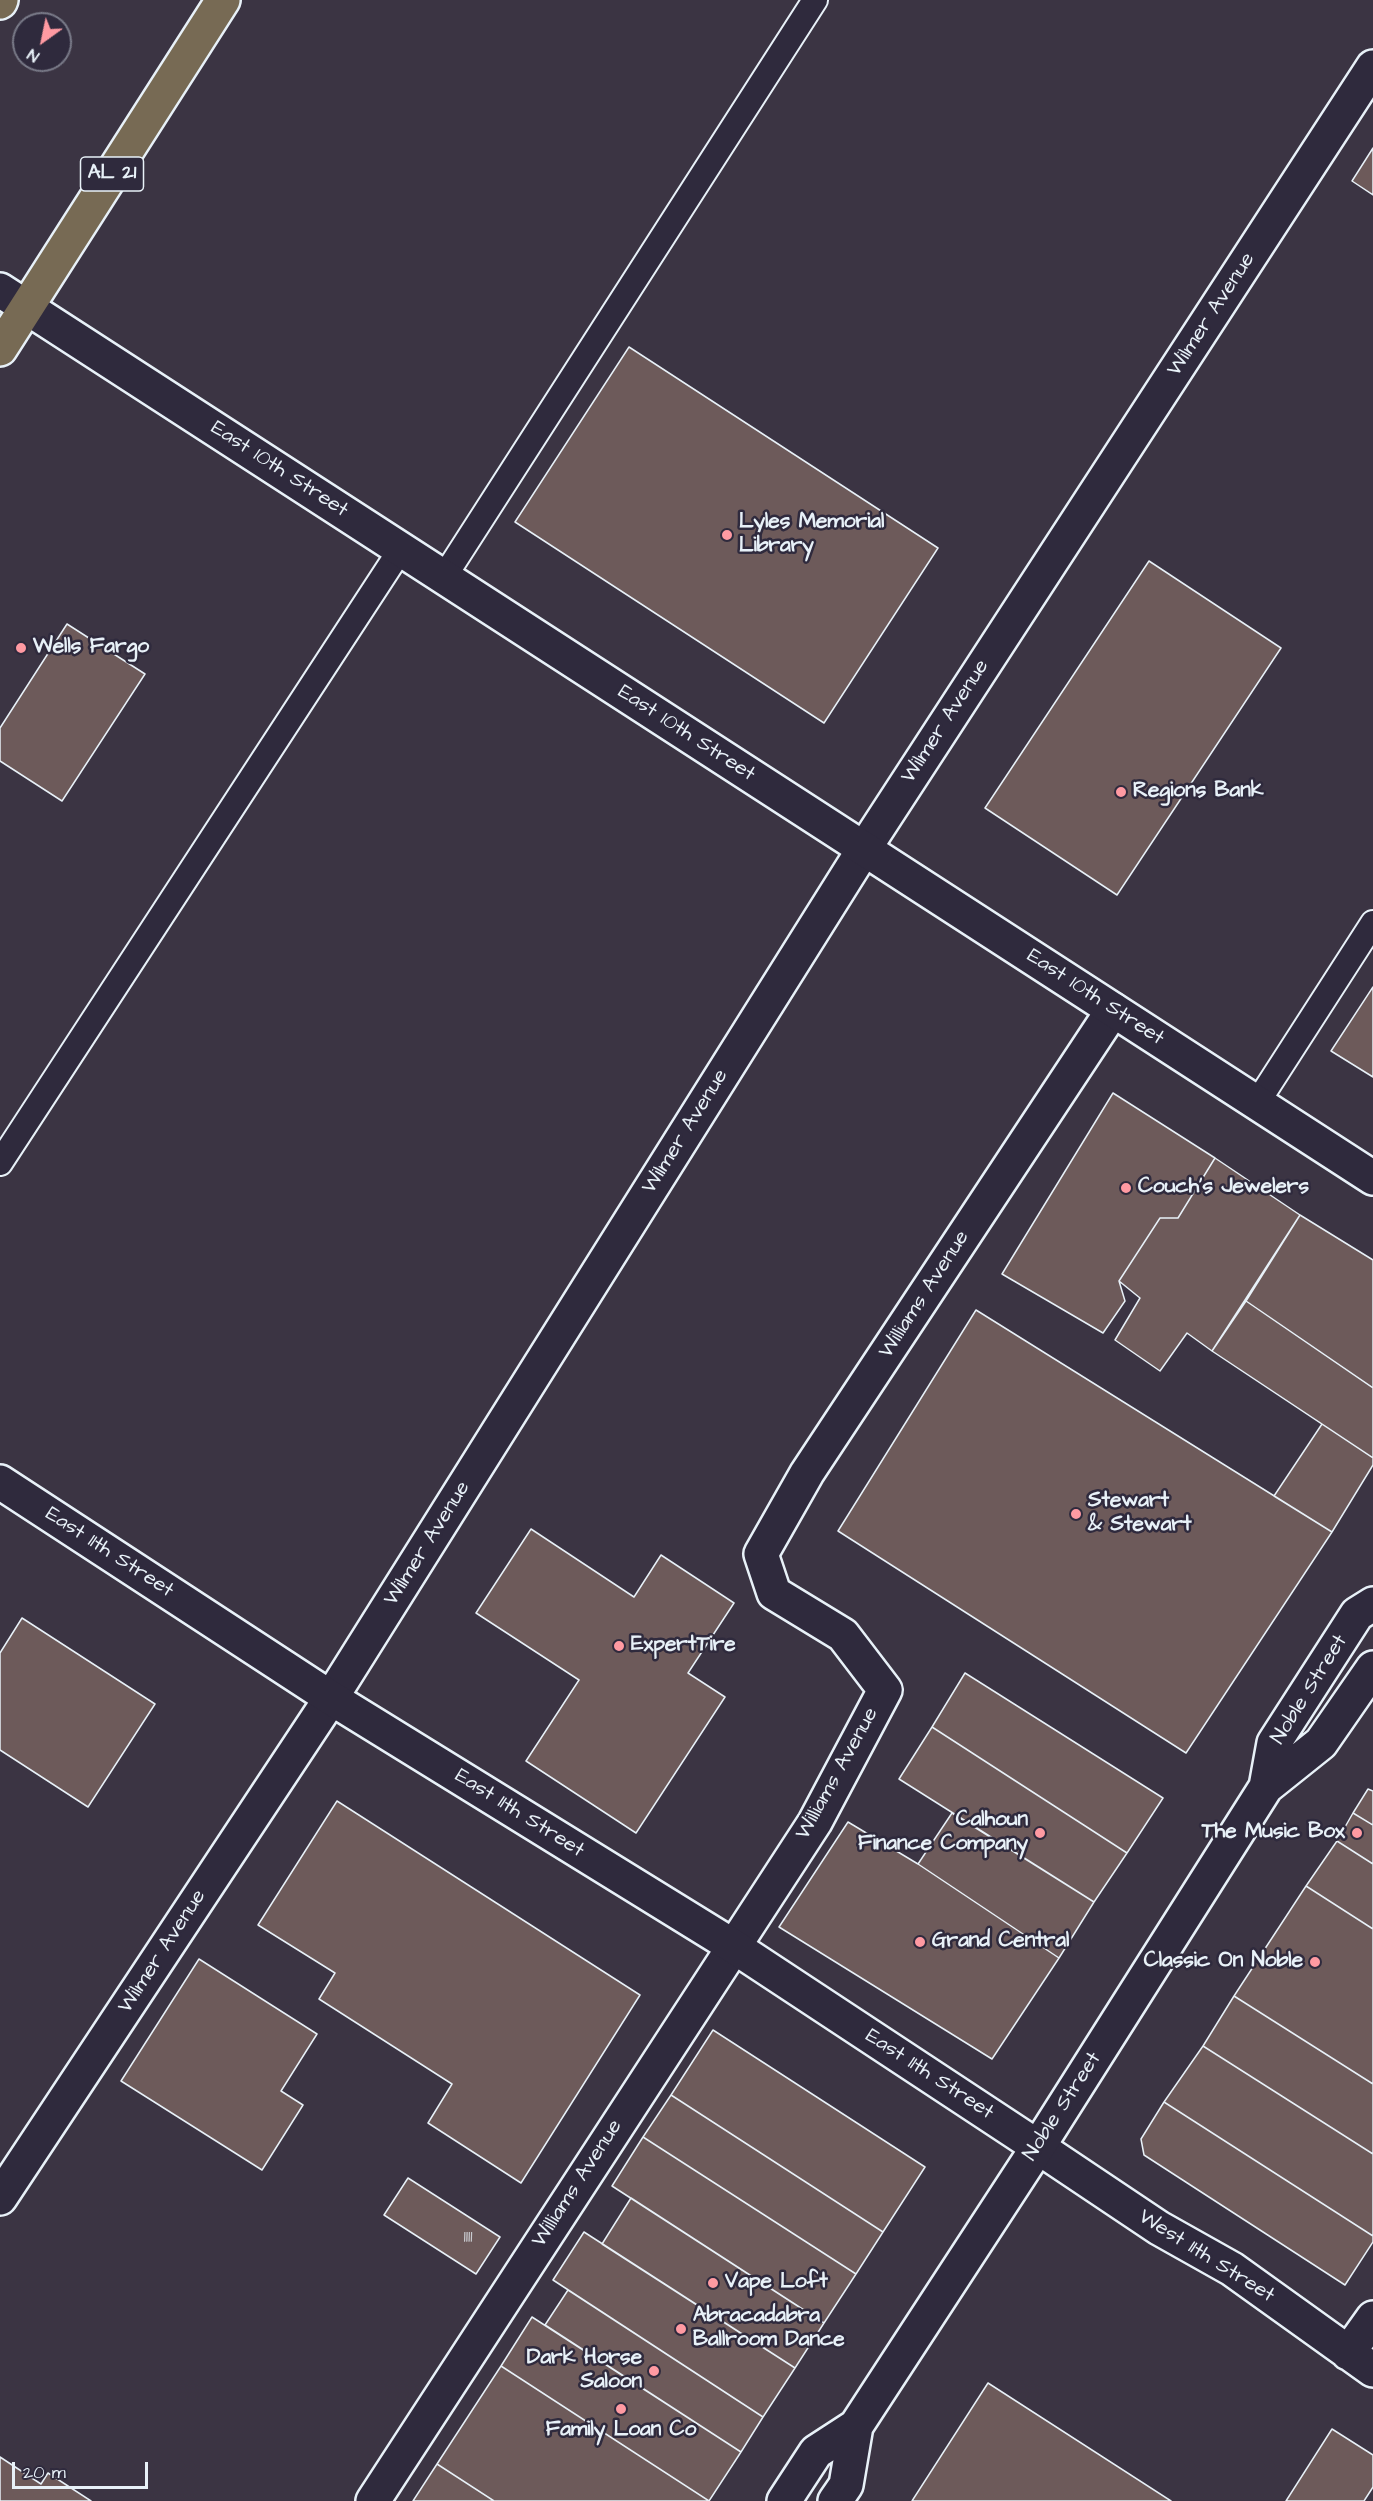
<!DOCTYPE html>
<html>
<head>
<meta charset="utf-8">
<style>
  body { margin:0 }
  #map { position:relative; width:1373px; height:2501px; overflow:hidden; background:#3b3443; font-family:"Architects Daughter",sans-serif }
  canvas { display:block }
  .north { position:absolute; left:12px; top:12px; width:60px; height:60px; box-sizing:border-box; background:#2f2a3d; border:2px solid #797a88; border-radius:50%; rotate:213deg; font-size:16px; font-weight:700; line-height:24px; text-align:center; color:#e8f1f8 }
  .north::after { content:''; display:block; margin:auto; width:21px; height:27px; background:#ff9aa2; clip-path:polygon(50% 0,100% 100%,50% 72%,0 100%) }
  .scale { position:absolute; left:12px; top:2462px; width:136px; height:27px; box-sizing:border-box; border:3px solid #e8f1f8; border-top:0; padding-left:8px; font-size:18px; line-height:21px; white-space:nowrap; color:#e8f1f8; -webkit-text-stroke:4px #2f2a3d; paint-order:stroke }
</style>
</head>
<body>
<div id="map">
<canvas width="1373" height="2501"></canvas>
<div class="north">N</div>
<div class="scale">20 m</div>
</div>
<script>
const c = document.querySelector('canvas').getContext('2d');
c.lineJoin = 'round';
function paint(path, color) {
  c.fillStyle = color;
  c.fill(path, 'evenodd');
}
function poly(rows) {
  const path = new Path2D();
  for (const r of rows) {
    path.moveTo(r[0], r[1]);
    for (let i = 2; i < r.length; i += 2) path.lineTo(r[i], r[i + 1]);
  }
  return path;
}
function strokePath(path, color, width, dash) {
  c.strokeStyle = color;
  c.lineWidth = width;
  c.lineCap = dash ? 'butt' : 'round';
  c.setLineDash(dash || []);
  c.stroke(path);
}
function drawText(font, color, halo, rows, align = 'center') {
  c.font = font + ' "Architects Daughter",sans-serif';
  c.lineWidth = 5;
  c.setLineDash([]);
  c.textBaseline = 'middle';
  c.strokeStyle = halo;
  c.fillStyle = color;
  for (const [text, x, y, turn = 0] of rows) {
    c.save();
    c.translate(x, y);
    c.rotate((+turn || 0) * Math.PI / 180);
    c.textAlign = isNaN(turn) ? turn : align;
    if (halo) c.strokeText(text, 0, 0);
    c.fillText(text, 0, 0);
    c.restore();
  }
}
const building = poly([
  [1373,148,1373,195,1352,181,1373,148],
  [629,347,938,548,824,723,515,522,629,347],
  [1149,561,1281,648,1117,895,985,808,1149,561],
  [67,624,145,674,62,801,0,761,0,728,67,624],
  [1373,987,1373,1077,1331,1051,1373,987],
  [1113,1093,1215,1158,1178,1218,1160,1218,1119,1281,1125,1301,1103,1333,1002,1274,1113,1093],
  [1215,1158,1300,1215,1212,1351,1187,1333,1160,1371,1115,1340,1140,1298,1119,1281,1160,1218,1178,1218,1215,1158],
  [1300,1215,1373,1260,1373,1388,1246,1301,1300,1215],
  [1246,1301,1373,1388,1373,1458,1212,1351,1246,1301],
  [976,1310,1332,1532,1186,1753,838,1531,976,1310],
  [1322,1424,1373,1458,1373,1465,1332,1532,1274,1496,1322,1424],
  [531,1529,634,1597,661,1555,734,1603,688,1673,725,1697,636,1833,526,1761,579,1680,476,1613,531,1529],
  [22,1618,155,1704,88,1807,0,1750,0,1653,22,1618],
  [965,1673,1163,1798,1127,1853,932,1727,965,1673],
  [932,1727,1127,1853,1094,1902,899,1779,932,1727],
  [1368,1789,1373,1791,1373,1825,1353,1813,1368,1789],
  [337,1801,640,1995,521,2183,428,2123,452,2084,319,1999,335,1973,258,1925,337,1801],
  [952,1813,1094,1902,1059,1958,918,1864,952,1813],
  [1353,1813,1373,1825,1373,1864,1337,1841,1353,1813],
  [848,1822,918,1864,1059,1958,992,2059,779,1927,848,1822],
  [1337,1841,1373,1864,1373,1929,1306,1886,1337,1841],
  [1306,1886,1373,1929,1373,2084,1234,1996,1306,1886],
  [199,1959,317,2034,281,2091,303,2105,262,2170,121,2081,199,1959],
  [1234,1996,1373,2084,1373,2154,1203,2046,1234,1996],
  [713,2030,925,2167,883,2232,671,2095,713,2030],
  [1203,2046,1373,2154,1373,2236,1164,2102,1203,2046],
  [671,2095,883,2232,856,2274,643,2137,671,2095],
  [1164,2102,1373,2236,1373,2242,1345,2285,1144,2155,1141,2139,1164,2102],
  [643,2137,856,2274,824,2323,612,2186,643,2137],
  [408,2178,500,2237,476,2274,384,2215,408,2178],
  [631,2198,824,2323,795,2368,602,2244,631,2198],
  [584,2232,795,2368,763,2417,553,2280,584,2232],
  [568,2290,763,2417,741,2452,545,2325,568,2290],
  [532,2317,741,2452,709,2501,501,2366,532,2317],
  [501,2366,709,2501,494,2501,437,2464,501,2366],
  [988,2383,1171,2501,912,2501,988,2383],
  [1332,2429,1373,2455,1373,2487,1364,2501,1286,2501,1332,2429],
  [0,2457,41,2484,48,2473,91,2501,0,2501,0,2457],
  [437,2464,494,2501,413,2501,437,2464]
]);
paint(building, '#6d5a5a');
strokePath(building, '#e8f1f8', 1.5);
const lane = poly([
  [444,577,815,0],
  [1257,1103,1373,923],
  [0,1163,401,549]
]);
const street = poly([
  [1038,2147,1159,2228,1232,2269,1373,2370],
  [0,2198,331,1698,864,849,1373,67],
  [1348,2353,1373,2318],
  [373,2501,815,1822,885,1690,843,1635,774,1593,761,1554,807,1473,1113,1010]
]);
const secondary = poly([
  [0,290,1373,1178],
  [0,1482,331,1698,733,1946,1038,2147],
  [1266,1787,1274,1743,1357,1614,1373,1604],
  [784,2501,816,2452,856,2426,1038,2147,1266,1787,1321,1743,1373,1668],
  [835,2501,846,2485,856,2426]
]);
const highway = poly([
  [0,2,1,0],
  [0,349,223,0]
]);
strokePath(lane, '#e8f1f8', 28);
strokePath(street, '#e8f1f8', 38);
strokePath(secondary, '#e8f1f8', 38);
strokePath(highway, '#e8f1f8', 38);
strokePath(lane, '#2f2a3d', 24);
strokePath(street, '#2f2a3d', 33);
strokePath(secondary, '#2f2a3d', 33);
strokePath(highway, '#776a54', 33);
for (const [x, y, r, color] of [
  [727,535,6,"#ff9aa2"],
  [21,648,6,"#ff9aa2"],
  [1121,792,6,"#ff9aa2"],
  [1126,1188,6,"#ff9aa2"],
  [1076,1514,6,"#ff9aa2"],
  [619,1646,6,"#ff9aa2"],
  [1040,1833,6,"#ff9aa2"],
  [1357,1833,6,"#ff9aa2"],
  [920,1942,6,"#ff9aa2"],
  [1315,1962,6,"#ff9aa2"],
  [713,2283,6,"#ff9aa2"],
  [681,2329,6,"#ff9aa2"],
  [654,2371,6,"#ff9aa2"],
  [621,2409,6,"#ff9aa2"]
]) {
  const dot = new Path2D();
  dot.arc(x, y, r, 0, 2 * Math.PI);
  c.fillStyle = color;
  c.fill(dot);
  strokePath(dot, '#2f2a3d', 2);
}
drawText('18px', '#c9cbd0', null, [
  ["1111",468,2238]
]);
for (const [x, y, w] of [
  [112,174,63]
]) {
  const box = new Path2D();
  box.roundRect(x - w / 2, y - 17, w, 34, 4.5);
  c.fillStyle = '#2f2a3d';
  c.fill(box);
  strokePath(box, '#e8f1f8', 1.5);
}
drawText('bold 20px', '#e8f1f8', null, [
  ["AL 21",112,174]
]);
drawText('21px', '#e8f1f8', '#2f2a3d', [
  ["Wilmer Avenue",1212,315,-57],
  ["East 10th Street",279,470,33],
  ["Wilmer Avenue",946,722,-57],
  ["East 10th Street",686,734,33],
  ["East 10th Street",1095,998,33],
  ["Wilmer Avenue",686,1132,-58],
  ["Williams Avenue",925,1295,-57],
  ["Wilmer Avenue",428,1544,-58],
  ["East 11th Street",109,1553,33],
  ["Noble Street",1310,1690,-58],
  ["Williams Avenue",838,1774,-61],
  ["East 11th Street",519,1814,32],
  ["Wilmer Avenue",163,1952,-57],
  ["East 11th Street",929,2075,33],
  ["Noble Street",1063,2107,-57],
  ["Williams Avenue",578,2184,-57],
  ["West 11th Street",1206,2257,32]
]);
drawText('bold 21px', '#e8f1f8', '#2f2a3d', [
  ["Lyles Memorial",739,523],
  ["Library",739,547],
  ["Wells Fargo",33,648],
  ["Regions Bank",1133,792],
  ["Couch's Jewelers",1138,1188],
  ["Stewart",1088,1502],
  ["& Stewart",1088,1526],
  ["ExpertTire",631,1646],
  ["Calhoun",1028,1821,"right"],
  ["Finance Company",1028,1845,"right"],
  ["The Music Box",1345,1833,"right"],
  ["Grand Central",932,1942],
  ["Classic On Noble",1303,1962,"right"],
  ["Vape Loft",725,2283],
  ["Abracadabra",693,2317],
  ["Ballroom Dance",693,2341],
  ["Dark Horse",642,2359,"right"],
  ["Saloon",642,2383,"right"],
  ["Family Loan Co",621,2431,"center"]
], 'left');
</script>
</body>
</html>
